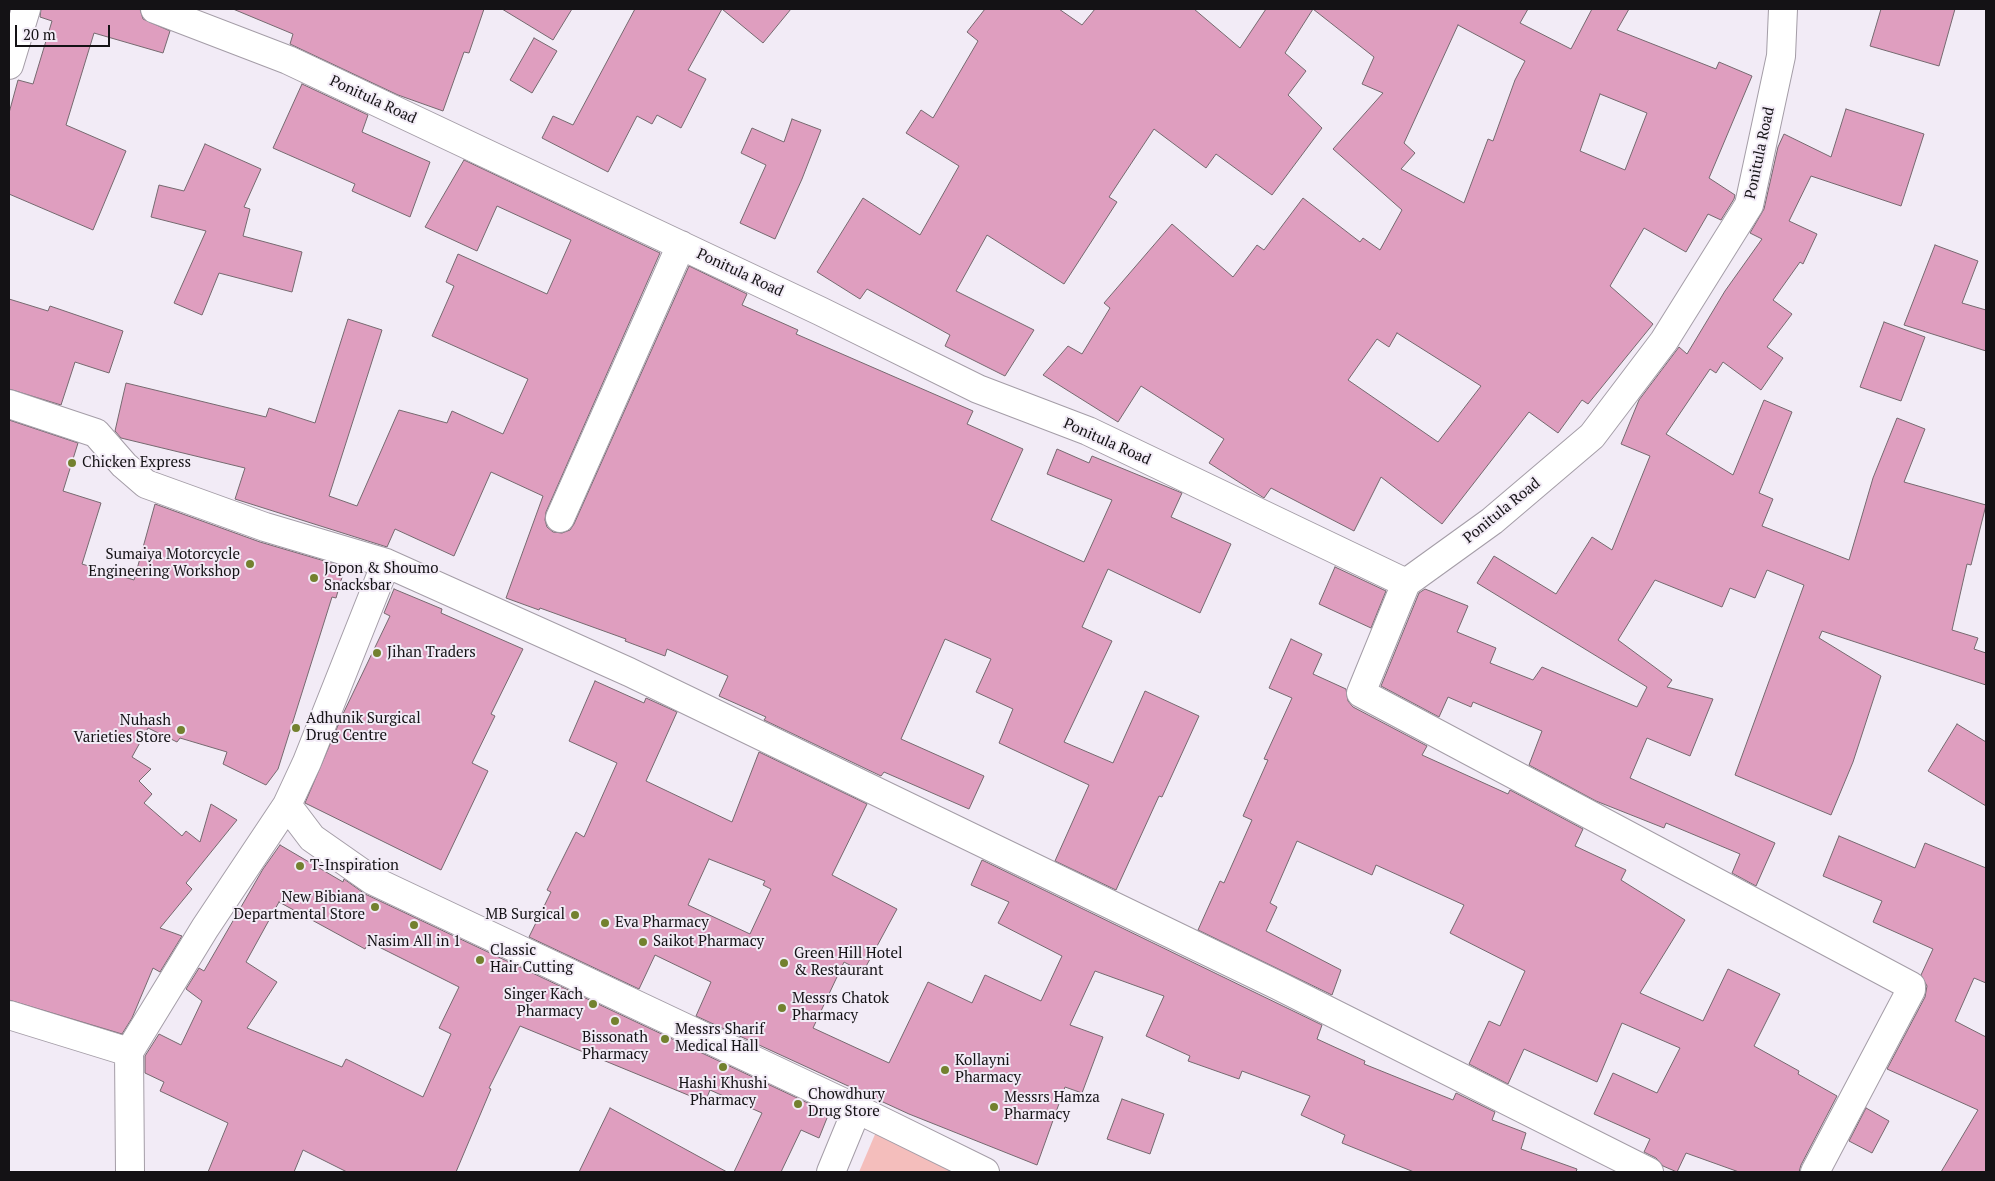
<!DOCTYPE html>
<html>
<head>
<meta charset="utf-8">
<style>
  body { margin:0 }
  #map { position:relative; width:1995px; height:1181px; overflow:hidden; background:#f2ebf6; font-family:"PT Serif",serif }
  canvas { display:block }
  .frame { position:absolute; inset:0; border:10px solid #141215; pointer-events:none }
  .scale { position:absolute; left:15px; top:25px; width:95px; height:22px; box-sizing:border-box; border:2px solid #141215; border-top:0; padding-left:6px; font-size:15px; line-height:18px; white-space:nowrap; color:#141215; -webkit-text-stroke:4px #f2ebf6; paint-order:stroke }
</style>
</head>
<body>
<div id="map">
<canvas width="1995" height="1181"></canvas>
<div class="frame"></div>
<div class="scale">20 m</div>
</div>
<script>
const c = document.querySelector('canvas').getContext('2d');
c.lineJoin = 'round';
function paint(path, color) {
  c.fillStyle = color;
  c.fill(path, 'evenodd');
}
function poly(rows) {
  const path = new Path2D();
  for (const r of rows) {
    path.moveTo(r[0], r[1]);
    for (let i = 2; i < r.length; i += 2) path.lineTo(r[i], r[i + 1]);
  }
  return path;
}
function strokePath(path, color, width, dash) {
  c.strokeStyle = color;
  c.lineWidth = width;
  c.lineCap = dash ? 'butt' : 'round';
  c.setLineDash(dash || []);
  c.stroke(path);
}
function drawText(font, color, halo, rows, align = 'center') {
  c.font = font + ' "PT Serif",serif';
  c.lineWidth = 4;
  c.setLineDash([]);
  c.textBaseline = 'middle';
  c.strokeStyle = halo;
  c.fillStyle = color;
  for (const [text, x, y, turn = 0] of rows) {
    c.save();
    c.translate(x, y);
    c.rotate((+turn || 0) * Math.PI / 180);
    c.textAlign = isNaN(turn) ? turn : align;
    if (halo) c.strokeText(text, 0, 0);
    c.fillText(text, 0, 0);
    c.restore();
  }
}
paint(poly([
  [876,1132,952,1172,859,1172]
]), '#f4bebc');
const building = poly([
  [41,9,140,9,143,19,170,31,163,53,94,33,66,125,126,151,93,230,9,194,9,113,18,80,33,84,52,21,40,17,41,9],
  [233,9,484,9,469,53,464,52,443,111,398,95,290,44,293,34,233,9],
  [502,9,572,9,553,40,502,9],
  [635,9,791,9,763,43,722,9,688,70,706,79,681,128,657,115,652,124,637,116,608,172,542,138,553,116,573,125,635,9],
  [985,9,1059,9,1082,25,1095,9,1194,9,1240,48,1266,9,1528,9,1520,23,1571,49,1592,9,1629,9,1617,30,1716,69,1719,62,1752,76,1709,178,1735,195,1734,199,1721,220,1708,214,1686,252,1644,228,1610,286,1653,324,1588,404,1582,400,1558,433,1529,412,1442,524,1381,477,1354,531,1271,488,1264,498,1209,463,1224,439,1141,386,1118,422,1043,375,1068,346,1082,354,1110,308,1104,303,1172,224,1233,277,1257,245,1264,250,1303,198,1360,242,1363,238,1380,250,1402,210,1333,149,1383,93,1362,84,1374,57,1313,9,1285,53,1306,71,1288,95,1322,128,1272,195,1216,154,1206,168,1154,129,1109,197,1117,202,1064,284,987,235,956,291,1034,330,1005,376,945,346,950,335,867,289,860,299,817,272,863,198,920,235,959,166,906,133,921,110,933,118,978,41,967,32,985,9],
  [1458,25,1525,61,1515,80,1493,141,1488,139,1464,203,1401,169,1415,153,1404,143,1458,25],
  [1600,94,1647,113,1625,170,1580,151,1600,94],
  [1397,333,1481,386,1438,442,1348,380,1377,339,1389,347,1397,333],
  [1881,9,1955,9,1939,66,1870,46,1881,9],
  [534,38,557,51,532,93,510,80,534,38],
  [302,84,368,115,362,132,430,162,410,217,352,191,355,184,273,148,302,84],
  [1846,109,1924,134,1901,206,1811,176,1789,221,1817,234,1803,264,1800,262,1773,300,1792,314,1767,347,1783,358,1761,390,1723,362,1716,373,1710,369,1666,434,1733,475,1764,400,1792,412,1759,493,1773,499,1762,526,1849,560,1873,478,1897,418,1925,429,1904,482,1986,505,1971,565,1967,564,1952,630,1978,638,1974,649,1986,653,1986,685,1822,631,1819,638,1881,676,1853,762,1831,815,1735,775,1804,585,1767,570,1755,598,1730,588,1722,607,1655,580,1618,640,1672,680,1667,687,1713,699,1690,756,1647,738,1630,778,1775,843,1756,886,1732,873,1740,854,1666,823,1664,828,1596,801,1529,765,1542,731,1473,702,1471,707,1448,697,1439,717,1381,686,1419,593,1425,589,1468,606,1457,632,1496,648,1490,663,1533,680,1542,667,1637,707,1647,687,1477,583,1494,556,1556,594,1592,537,1612,550,1650,456,1621,444,1639,400,1679,347,1687,354,1725,291,1762,239,1750,233,1764,209,1778,147,1784,134,1831,157,1846,109],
  [792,119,821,130,802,179,775,239,740,223,766,165,741,153,752,128,784,142,792,119],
  [205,144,261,169,244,207,250,209,243,236,302,252,292,292,219,273,202,315,174,303,206,231,151,217,159,185,184,191,205,144],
  [464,160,660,253,546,512,545,520,547,527,553,532,562,533,570,530,574,524,689,266,747,294,742,305,798,330,796,334,973,411,967,424,1023,449,991,520,1084,562,1112,500,1047,474,1057,449,1089,463,1092,456,1182,493,1171,517,1231,544,1200,613,1108,569,1082,627,1112,641,1064,742,1113,763,1145,691,1199,716,1162,797,1159,796,1116,890,1055,861,1089,785,999,743,1013,709,976,692,991,659,945,639,901,739,984,776,969,809,884,772,881,776,764,720,766,717,719,696,728,676,667,649,665,656,625,641,626,639,540,608,539,610,506,598,543,496,491,472,454,556,395,529,387,547,235,499,245,468,121,438,115,431,126,383,266,417,269,408,315,423,348,319,382,330,329,496,357,506,399,410,447,423,452,411,503,434,528,379,432,336,454,286,446,282,458,254,547,294,571,240,497,206,477,251,425,227,464,160],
  [1935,245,1978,261,1962,303,1986,310,1986,351,1904,325,1935,245],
  [9,299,48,311,50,306,123,331,109,373,75,362,61,405,9,389,9,299],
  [1884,322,1925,337,1901,401,1860,387,1884,322],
  [9,420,78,443,63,491,101,503,82,564,134,580,155,504,260,542,345,567,336,598,332,597,278,769,266,785,223,764,227,752,180,738,177,742,148,728,132,757,151,769,139,781,152,794,144,803,182,836,186,831,200,842,211,804,237,820,186,883,192,889,160,928,182,936,160,972,153,968,132,1018,122,1034,9,1000,9,420],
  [1335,567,1386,591,1371,628,1319,604,1335,567],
  [394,589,442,609,441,613,523,649,491,714,495,716,472,763,488,771,441,870,305,803,342,716,390,616,384,613,394,589],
  [1291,639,1322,654,1313,674,1346,689,1348,701,1353,707,1427,746,1422,755,1508,794,1510,790,1583,829,1575,846,1626,870,1621,880,1685,920,1640,993,1703,1021,1728,969,1780,994,1754,1046,1799,1071,1798,1074,1837,1096,1801,1165,1799,1172,1739,1172,1686,1153,1677,1172,1663,1166,1656,1158,1644,1152,1650,1139,1594,1114,1613,1073,1657,1093,1680,1048,1622,1023,1597,1082,1524,1049,1508,1084,1469,1064,1489,1021,1500,1026,1525,971,1450,933,1464,905,1376,865,1372,875,1297,841,1270,903,1277,907,1266,931,1341,970,1332,995,1198,930,1220,881,1224,883,1252,820,1243,816,1268,760,1264,759,1292,698,1269,688,1291,639],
  [595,681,644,703,646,698,677,712,646,781,732,822,759,752,867,804,832,875,897,909,863,972,844,962,813,1028,889,1063,928,982,972,1003,985,975,1041,1001,1062,956,998,923,1009,902,971,885,982,860,1322,1025,1317,1039,1365,1061,1364,1064,1453,1100,1456,1093,1495,1112,1492,1120,1526,1133,1521,1149,1577,1169,1576,1172,1414,1172,1342,1143,1345,1135,1301,1115,1310,1096,1242,1071,1239,1079,1188,1061,1190,1056,1146,1036,1164,996,1095,971,1070,1025,1103,1037,1082,1093,1065,1087,1037,1165,909,1114,696,1016,711,982,655,955,639,989,529,937,551,892,547,890,576,832,584,837,617,763,569,741,595,681],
  [709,859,765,881,763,885,771,889,750,934,688,905,709,859],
  [1957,724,1986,742,1986,806,1928,771,1957,724],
  [1839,836,1915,868,1925,843,1986,868,1986,983,1974,978,1955,1021,1986,1037,1986,1172,1941,1172,1978,1110,1887,1069,1925,997,1927,986,1921,975,1933,949,1873,922,1882,901,1823,876,1839,836],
  [280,845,343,882,344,879,365,894,829,1113,819,1138,801,1130,781,1172,734,1172,762,1113,710,1090,705,1102,520,1026,489,1088,491,1089,456,1172,347,1172,303,1150,294,1172,208,1172,228,1123,160,1091,164,1082,145,1073,145,1056,159,1034,181,1045,202,1001,186,989,199,968,204,971,263,869,280,845],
  [279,902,365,949,369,942,459,987,439,1028,451,1034,423,1097,346,1059,342,1067,247,1028,277,982,246,962,279,902],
  [1122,1099,1164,1114,1150,1154,1107,1139,1122,1099],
  [610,1108,727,1172,579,1172,610,1108],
  [1866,1108,1889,1121,1872,1153,1849,1141,1866,1108]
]);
paint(building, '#df9ebf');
strokePath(building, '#75696f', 1);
const minor = poly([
  [155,9,288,60,820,311,978,389,1088,431,1406,583],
  [9,404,96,433,124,465,146,484,265,527,386,563,629,672,1277,985,1649,1172],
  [560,518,681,245],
  [386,563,307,762,287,805,312,838,372,880,857,1109,985,1172],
  [1406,583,1361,693,1911,986,1911,990,1815,1172],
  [1406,583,1492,521,1592,436,1664,341,1749,205,1781,56,1783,9],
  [9,1015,129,1052,205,928,287,805],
  [129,1052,130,1172],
  [831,1172,857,1109]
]);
const primary = poly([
  [9,65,26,9]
]);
strokePath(minor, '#a49da7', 30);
strokePath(primary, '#a49da7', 30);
strokePath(minor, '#fff', 28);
strokePath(primary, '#fff', 28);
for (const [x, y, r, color] of [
  [72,463,5,"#73812f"],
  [250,564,5,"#73812f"],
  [314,578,5,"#73812f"],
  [377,653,5,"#73812f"],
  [296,728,5,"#73812f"],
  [181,730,5,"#73812f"],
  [300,866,5,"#73812f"],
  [375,907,5,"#73812f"],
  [575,915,5,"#73812f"],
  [605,923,5,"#73812f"],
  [414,925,5,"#73812f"],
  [643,942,5,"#73812f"],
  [480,960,5,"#73812f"],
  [784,963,5,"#73812f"],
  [593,1004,5,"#73812f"],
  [782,1008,5,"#73812f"],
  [615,1021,5,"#73812f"],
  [665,1039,5,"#73812f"],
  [723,1067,5,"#73812f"],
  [945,1070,5,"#73812f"],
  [798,1104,5,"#73812f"],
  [994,1107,5,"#73812f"]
]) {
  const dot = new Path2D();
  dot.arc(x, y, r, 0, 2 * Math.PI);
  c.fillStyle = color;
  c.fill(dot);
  strokePath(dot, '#f2ebf6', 2);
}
drawText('15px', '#141215', '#f2ebf6', [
  ["Ponitula Road",373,100,25],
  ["Ponitula Road",1760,153,-78],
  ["Ponitula Road",740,273,25],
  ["Ponitula Road",1107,442,24],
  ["Ponitula Road",1502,511,-39]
]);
drawText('15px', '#141215', '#f2ebf6', [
  ["Chicken Express",82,463],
  ["Sumaiya Motorcycle",240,555,"right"],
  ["Engineering Workshop",240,572,"right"],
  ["Jopon & Shoumo",324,569],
  ["Snacksbar",324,586],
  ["Jihan Traders",387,653],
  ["Adhunik Surgical",306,719],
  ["Drug Centre",306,736],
  ["Nuhash",171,721,"right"],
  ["Varieties Store",171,738,"right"],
  ["T-Inspiration",310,866],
  ["New Bibiana",365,898,"right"],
  ["Departmental Store",365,915,"right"],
  ["MB Surgical",565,915,"right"],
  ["Eva Pharmacy",615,923],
  ["Nasim All in 1",414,942,"center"],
  ["Saikot Pharmacy",653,942],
  ["Classic",490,951],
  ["Hair Cutting",490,968],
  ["Green Hill Hotel",794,954],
  ["& Restaurant",794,971],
  ["Singer Kach",583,995,"right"],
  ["Pharmacy",583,1012,"right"],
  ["Messrs Chatok",792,999],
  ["Pharmacy",792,1016],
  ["Messrs Sharif",675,1030],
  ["Medical Hall",675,1047],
  ["Bissonath",615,1038,"center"],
  ["Pharmacy",615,1055,"center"],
  ["Kollayni",955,1061],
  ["Pharmacy",955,1078],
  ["Hashi Khushi",723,1084,"center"],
  ["Pharmacy",723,1101,"center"],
  ["Chowdhury",808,1095],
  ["Drug Store",808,1112],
  ["Messrs Hamza",1004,1098],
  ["Pharmacy",1004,1115]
], 'left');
</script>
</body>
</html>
